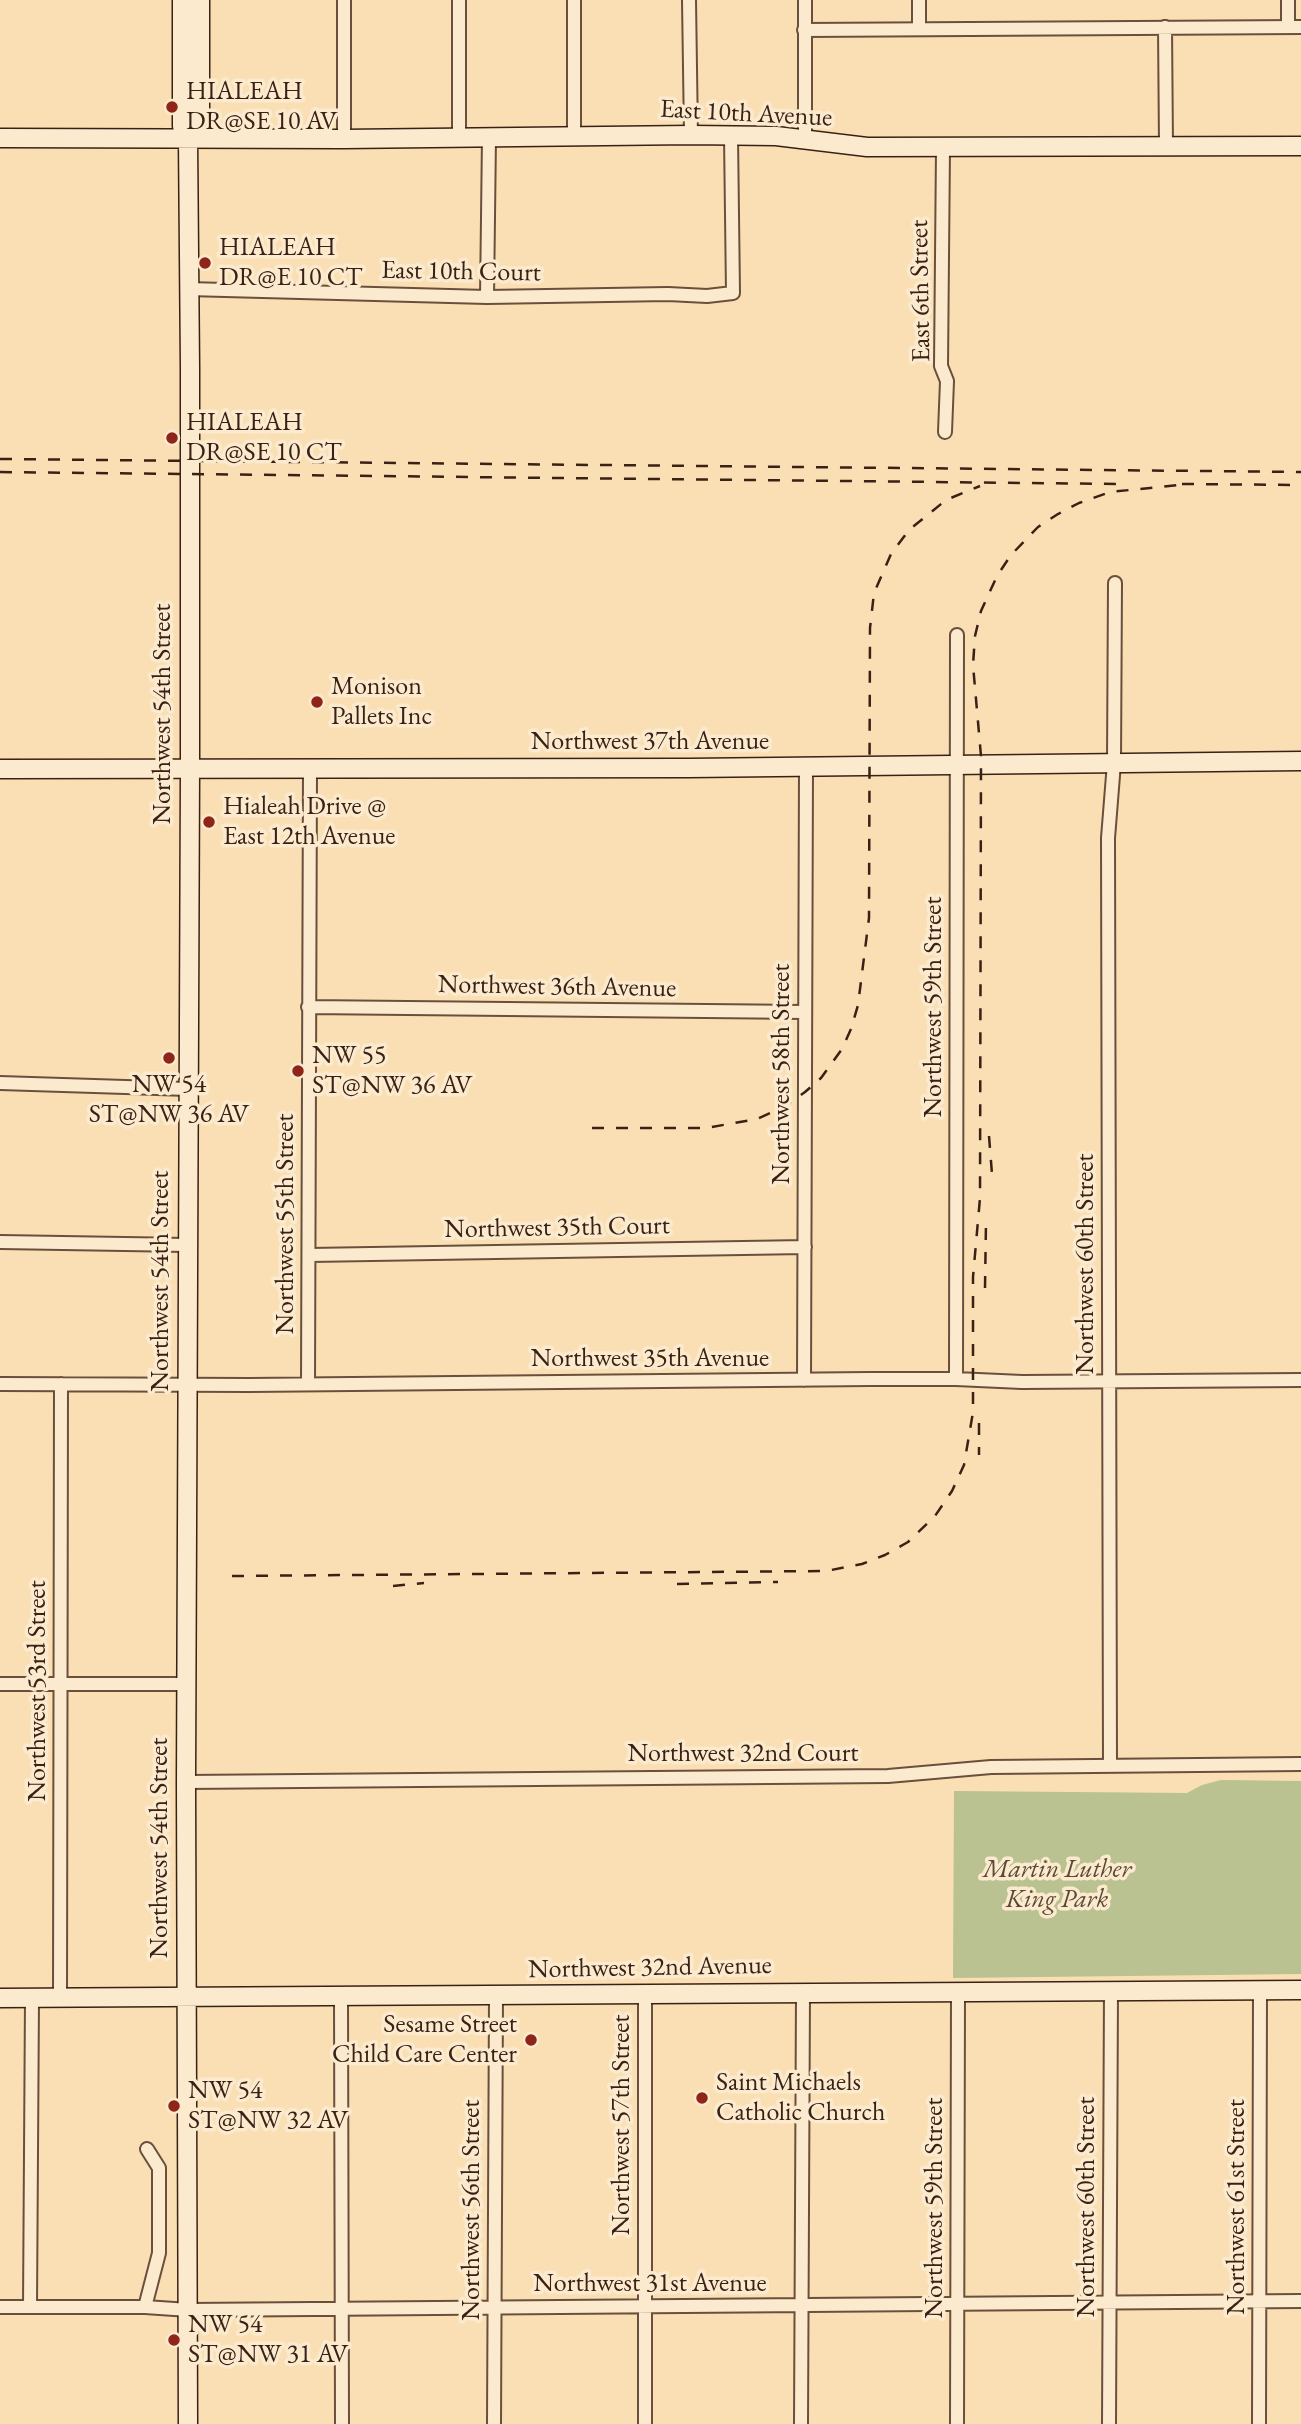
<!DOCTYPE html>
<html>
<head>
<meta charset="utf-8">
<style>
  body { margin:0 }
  canvas { display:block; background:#f9dfb3 }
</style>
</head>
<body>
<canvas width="1301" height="2424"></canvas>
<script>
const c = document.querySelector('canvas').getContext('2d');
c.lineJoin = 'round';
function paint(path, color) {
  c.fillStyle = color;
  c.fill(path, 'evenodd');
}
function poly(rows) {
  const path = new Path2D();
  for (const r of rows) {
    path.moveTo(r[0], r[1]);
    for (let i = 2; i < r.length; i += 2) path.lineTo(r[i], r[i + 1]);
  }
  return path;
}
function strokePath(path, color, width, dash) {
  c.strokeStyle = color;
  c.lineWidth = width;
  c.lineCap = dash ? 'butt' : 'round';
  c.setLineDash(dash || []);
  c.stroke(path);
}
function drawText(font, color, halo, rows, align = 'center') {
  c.font = font + ' "EB Garamond",serif';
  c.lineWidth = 7;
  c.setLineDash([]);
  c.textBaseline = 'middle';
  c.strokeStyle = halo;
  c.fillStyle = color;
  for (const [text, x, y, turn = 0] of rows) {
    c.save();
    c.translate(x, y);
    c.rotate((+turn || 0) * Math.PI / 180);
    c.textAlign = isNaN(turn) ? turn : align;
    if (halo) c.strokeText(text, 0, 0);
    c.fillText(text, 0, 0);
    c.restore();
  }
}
paint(poly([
  [1221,1780,1301,1781,1301,1974,953,1978,954,1791,1187,1793,1202,1785]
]), '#b9c290');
const street = poly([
  [459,0,459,137],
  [574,0,574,136],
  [689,0,691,135],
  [805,0,805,139],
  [1288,0,1288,27],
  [1165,27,1166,146],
  [919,29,919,0],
  [804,30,1301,27],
  [344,139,344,0],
  [943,148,941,366,947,381,945,432],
  [188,289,487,297,668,294,707,296,733,293,731,136],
  [487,297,489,137],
  [308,1007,805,1012],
  [0,1083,188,1089],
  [0,1242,187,1245],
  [310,1255,805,1247],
  [956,1379,957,635],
  [804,1380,806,767],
  [0,1384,249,1385,870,1379,956,1379,1022,1382,1301,1380],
  [308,1384,310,770],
  [0,1684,187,1684],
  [1110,1765,1108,838,1114,763,1115,583],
  [186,1782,888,1776,991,1767,1301,1764],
  [645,1994,645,2424],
  [341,1997,342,2424],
  [60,1998,61,1384],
  [0,2307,145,2307,189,2310,1301,2301],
  [30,2307,32,1998],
  [145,2307,159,2253,159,2168,147,2149],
  [494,2424,496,1996],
  [801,2424,803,1993],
  [957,2424,958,1991],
  [1109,2424,1111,1990],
  [1259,2424,1260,1990]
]);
const secondary = poly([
  [182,0,182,126,188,139,190,369,190,769,186,1782,188,2424],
  [0,138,344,139,691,135,776,136,867,147,1301,146],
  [188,139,200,122,200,0],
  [0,769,689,768,1301,761],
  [0,1998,1301,1990]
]);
strokePath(street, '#6a503c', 16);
strokePath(secondary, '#3a2115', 21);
strokePath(street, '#fbeace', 12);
strokePath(secondary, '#fbeace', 18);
strokePath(poly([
  [0,459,1301,472],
  [0,472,1123,484],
  [1182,484,1301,485],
  [592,1128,706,1128,757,1119,785,1106,805,1092,821,1078,842,1049,851,1029,858,1005,869,918,870,628,874,593,891,554,909,530,946,500,980,486],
  [989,1136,992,1174],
  [985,1288,986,1222],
  [979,1423,979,1455],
  [232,1576,826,1571,862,1564,885,1555,908,1542,935,1516,952,1491,964,1465,973,1412,973,1277,980,1198,981,756,973,665,975,636,981,611,997,576,1011,555,1038,527,1058,514,1079,503,1110,492,1189,484],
  [677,1584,778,1582],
  [393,1586,424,1583]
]), '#3a2115', 2.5, [12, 12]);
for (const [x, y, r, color] of [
  [172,107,7,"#8f2418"],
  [205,263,7,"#8f2418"],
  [172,438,7,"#8f2418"],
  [317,702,7,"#8f2418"],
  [209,822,7,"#8f2418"],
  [169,1058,7,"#8f2418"],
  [298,1071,7,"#8f2418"],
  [531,2040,7,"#8f2418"],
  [702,2098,7,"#8f2418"],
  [174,2106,7,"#8f2418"],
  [174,2340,7,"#8f2418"]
]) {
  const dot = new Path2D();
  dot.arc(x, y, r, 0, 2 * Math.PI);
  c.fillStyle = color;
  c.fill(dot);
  strokePath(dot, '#fbeace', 2.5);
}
drawText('26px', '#3a2115', '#fbeace', [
  ["HIALEAH",186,92],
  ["DR@SE 10 AV",186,122],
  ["HIALEAH",219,248],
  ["DR@E 10 CT",219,278],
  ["HIALEAH",186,423],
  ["DR@SE 10 CT",186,453],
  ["Monison",331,687],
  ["Pallets Inc",331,717],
  ["Hialeah Drive @",223,807],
  ["East 12th Avenue",223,837],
  ["NW 55",312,1056],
  ["ST@NW 36 AV",312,1086],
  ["NW 54",169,1085,"center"],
  ["ST@NW 36 AV",169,1115,"center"],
  ["Sesame Street",517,2025,"right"],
  ["Child Care Center",517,2055,"right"],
  ["Saint Michaels",716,2083],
  ["Catholic Church",716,2113],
  ["NW 54",188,2091],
  ["ST@NW 32 AV",188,2121],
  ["NW 54",188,2325],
  ["ST@NW 31 AV",188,2355]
], 'left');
drawText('26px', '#3a2115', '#fbeace', [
  ["East 10th Avenue",746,114,3],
  ["East 10th Court",461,272,1],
  ["East 6th Street",921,291,-91],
  ["Northwest 54th Street",163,714,-90],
  ["Northwest 37th Avenue",650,742],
  ["Northwest 36th Avenue",557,987,1],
  ["Northwest 59th Street",934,1007,-90],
  ["Northwest 58th Street",782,1074,-90],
  ["Northwest 55th Street",286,1224,-90],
  ["Northwest 35th Court",557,1228,-1],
  ["Northwest 60th Street",1086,1264,-90],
  ["Northwest 54th Street",161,1281,-90],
  ["Northwest 35th Avenue",650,1359],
  ["Northwest 53rd Street",38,1691,-90],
  ["Northwest 32nd Court",743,1754],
  ["Northwest 54th Street",160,1848,-90],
  ["Northwest 32nd Avenue",650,1968,-1],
  ["Northwest 57th Street",622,2125,-90],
  ["Northwest 60th Street",1087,2207,-90],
  ["Northwest 61st Street",1237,2207,-90],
  ["Northwest 59th Street",935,2208,-90],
  ["Northwest 56th Street",472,2210,-90],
  ["Northwest 31st Avenue",650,2284]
]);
drawText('italic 26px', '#5a4934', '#fbeace', [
  ["Martin Luther",1057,1870],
  ["King Park",1057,1900]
]);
</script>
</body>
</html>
